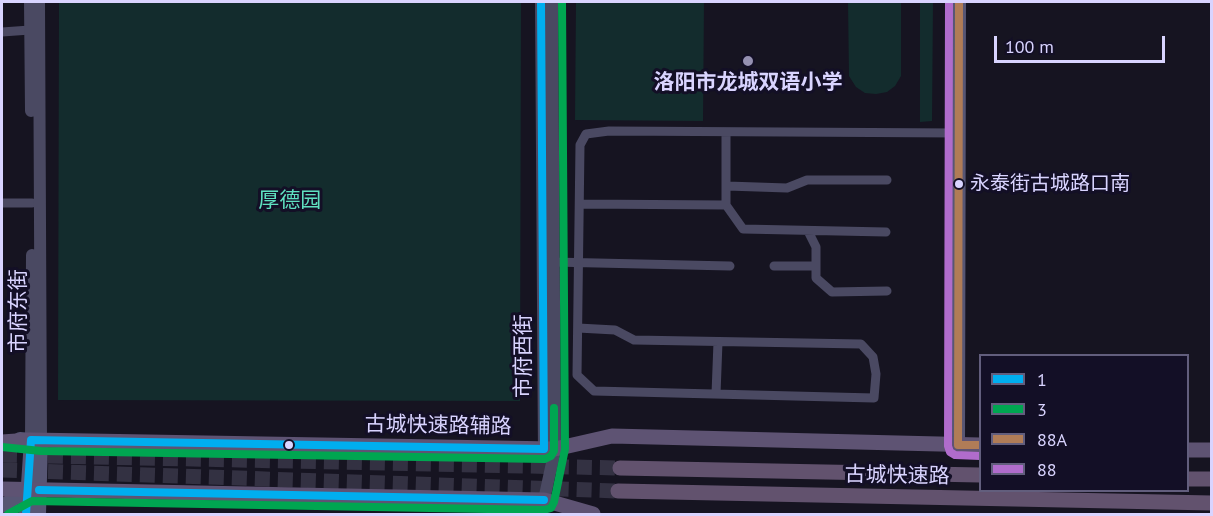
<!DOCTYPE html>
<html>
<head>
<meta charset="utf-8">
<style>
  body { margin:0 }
  #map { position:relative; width:1213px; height:516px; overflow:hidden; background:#161421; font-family:"PT Sans",sans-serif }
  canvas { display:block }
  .frame { position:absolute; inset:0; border:3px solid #d9d4ff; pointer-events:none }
  .legend { position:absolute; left:979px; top:354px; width:210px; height:138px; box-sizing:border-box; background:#130f26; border:2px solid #625e7d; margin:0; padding:8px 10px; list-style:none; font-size:18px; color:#d9d4ff }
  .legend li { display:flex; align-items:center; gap:12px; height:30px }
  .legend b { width:30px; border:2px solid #625e7d }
  .scale { position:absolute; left:994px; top:36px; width:171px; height:27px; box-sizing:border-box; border:3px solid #d9d4ff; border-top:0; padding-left:8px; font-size:18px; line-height:21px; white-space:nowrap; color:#d9d4ff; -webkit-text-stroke:4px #130f26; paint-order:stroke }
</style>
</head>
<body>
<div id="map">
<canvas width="1213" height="516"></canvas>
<div class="frame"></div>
<ul class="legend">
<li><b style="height:8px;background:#00aeef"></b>1</li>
<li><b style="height:8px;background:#00a651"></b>3</li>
<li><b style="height:8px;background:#b07c57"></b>88A</li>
<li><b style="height:8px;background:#b06ccc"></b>88</li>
</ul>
<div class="scale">100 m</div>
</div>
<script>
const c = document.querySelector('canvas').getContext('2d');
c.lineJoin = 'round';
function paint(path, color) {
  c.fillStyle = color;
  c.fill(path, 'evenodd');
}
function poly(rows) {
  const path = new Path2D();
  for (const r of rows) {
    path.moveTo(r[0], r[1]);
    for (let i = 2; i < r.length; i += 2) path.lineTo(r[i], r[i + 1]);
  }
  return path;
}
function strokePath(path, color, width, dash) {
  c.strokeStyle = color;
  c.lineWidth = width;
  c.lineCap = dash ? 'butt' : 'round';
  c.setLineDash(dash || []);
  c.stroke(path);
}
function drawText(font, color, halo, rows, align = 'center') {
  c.font = font + ' "PT Sans","Noto Sans SC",sans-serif';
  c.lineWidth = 6;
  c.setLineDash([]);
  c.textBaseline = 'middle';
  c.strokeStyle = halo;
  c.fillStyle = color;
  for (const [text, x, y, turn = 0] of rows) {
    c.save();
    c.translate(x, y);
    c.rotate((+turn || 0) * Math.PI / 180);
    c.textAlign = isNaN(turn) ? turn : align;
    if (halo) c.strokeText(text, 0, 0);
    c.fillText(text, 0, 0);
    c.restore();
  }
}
paint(poly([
  [59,2,521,2,520,401,58,400],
  [576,2,704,2,703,121,575,120],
  [848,2,901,2,901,76,895,86,887,92,876,94,865,93,856,87,849,76],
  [920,2,933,2,932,121,920,122]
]), '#132c2d');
strokePath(poly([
  [2,455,620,468],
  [2,470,618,491]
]), '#333142', 15, [15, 8]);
strokePath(poly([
  [2,32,30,30],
  [727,186,787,188,807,180,887,180],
  [2,203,32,203],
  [580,204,726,205,743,229,886,232],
  [726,205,726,132],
  [808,231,816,247,816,266],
  [553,262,730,266],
  [774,266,816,266,816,278,832,292,887,291],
  [578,328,615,330,634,340,861,344,873,357,876,374,874,398,594,391,577,375,580,145,586,134,609,131,958,133],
  [716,394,718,342]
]), '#4a4962', 9);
strokePath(poly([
  [30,2,31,111],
  [39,2,41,441],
  [541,2,544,457],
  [31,440,32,255],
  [544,500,555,449,552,2]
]), '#4a4962', 12);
strokePath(poly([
  [20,439,31,440,26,514],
  [958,445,959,2],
  [2,506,29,490],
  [39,514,41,441]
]), '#575674', 14);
strokePath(poly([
  [2,442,31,440,555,449,612,436,980,445],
  [1188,450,1212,450],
  [2,489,544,500,593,514]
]), '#5e5373', 15);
strokePath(poly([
  [620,468,980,475],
  [1188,479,1212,479],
  [618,491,1212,503]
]), '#62526e', 15);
strokePath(poly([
  [39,490,544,500],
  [26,514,31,440,544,449,541,2]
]), '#00aeef', 8);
strokePath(poly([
  [2,447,41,451,545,459,551,456,554,451,554,408],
  [8,514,32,501,544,510,551,508,554,502,565,449,562,2]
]), '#00a651', 8);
strokePath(poly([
  [959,2,958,445,980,445]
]), '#b07c57', 8);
strokePath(poly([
  [949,2,948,446,950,452,955,455,980,456]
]), '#b06ccc', 8);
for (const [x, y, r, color] of [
  [748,61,6,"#9591b1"],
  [959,184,5,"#d9d4ff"],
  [289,445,5,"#d9d4ff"]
]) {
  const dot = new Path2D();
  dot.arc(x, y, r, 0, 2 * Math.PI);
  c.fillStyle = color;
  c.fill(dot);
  strokePath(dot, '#130f26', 2);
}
drawText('20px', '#d9d4ff', '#130f26', [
  ["永泰街古城路口南",970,184]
], 'left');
drawText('bold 21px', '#d9d4ff', '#130f26', [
  ["洛阳市龙城双语小学",748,83]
]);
drawText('21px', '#5fe0c0', '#130f26', [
  ["厚德园",290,201]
]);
drawText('21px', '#d9d4ff', '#130f26', [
  ["市府东街",19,311,-90],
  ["市府西街",524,356,-90],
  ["古城快速路辅路",438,426,1],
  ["古城快速路",897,476,1]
]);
</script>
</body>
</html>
